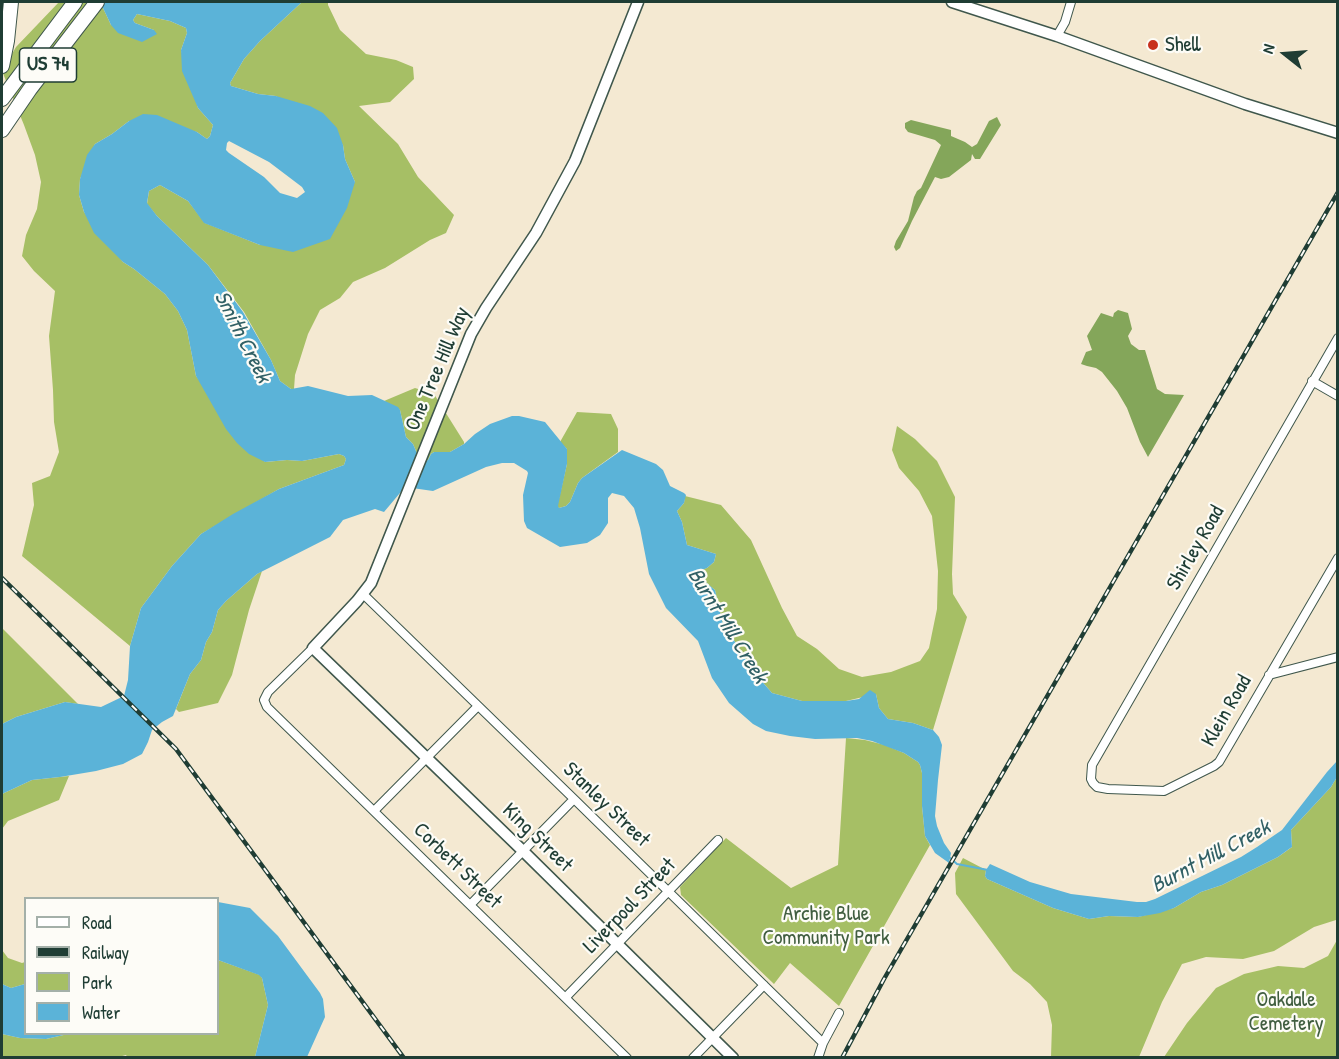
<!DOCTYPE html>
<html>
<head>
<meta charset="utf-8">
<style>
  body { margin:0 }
  #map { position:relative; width:1339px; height:1059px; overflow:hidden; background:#f4e9d2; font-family:"Patrick Hand",sans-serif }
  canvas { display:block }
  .frame { position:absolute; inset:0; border:3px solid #1f3d34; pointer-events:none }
  .legend { position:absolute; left:24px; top:897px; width:195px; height:138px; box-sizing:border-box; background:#fdfcf7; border:2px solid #a4b0a9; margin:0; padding:8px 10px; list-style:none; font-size:18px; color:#1f3d34 }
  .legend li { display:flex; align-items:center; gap:12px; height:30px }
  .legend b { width:30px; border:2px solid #a4b0a9 }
  .north { position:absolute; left:1255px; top:24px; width:60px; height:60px; -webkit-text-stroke:4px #fdfcf7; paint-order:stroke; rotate:287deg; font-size:16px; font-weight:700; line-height:24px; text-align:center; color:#1f3d34 }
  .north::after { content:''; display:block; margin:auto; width:21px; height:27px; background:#1f3d34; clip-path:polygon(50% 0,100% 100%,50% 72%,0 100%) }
</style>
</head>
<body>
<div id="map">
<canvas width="1339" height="1059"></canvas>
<div class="frame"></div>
<ul class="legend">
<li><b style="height:8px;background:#fff"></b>Road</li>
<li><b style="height:8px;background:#1f3d34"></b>Railway</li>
<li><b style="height:16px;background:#a6bf65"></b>Park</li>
<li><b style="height:16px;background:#5bb3d8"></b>Water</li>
</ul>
<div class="north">N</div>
</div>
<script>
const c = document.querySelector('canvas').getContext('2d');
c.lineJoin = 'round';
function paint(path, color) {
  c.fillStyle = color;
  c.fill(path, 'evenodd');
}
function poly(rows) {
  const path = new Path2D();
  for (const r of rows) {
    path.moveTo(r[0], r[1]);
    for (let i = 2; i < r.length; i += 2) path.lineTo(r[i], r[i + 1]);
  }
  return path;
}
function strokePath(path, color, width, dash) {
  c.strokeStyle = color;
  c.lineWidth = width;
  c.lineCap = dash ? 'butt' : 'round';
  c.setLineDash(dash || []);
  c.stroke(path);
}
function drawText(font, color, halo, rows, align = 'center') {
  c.font = font + ' "Patrick Hand",sans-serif';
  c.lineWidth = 4.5;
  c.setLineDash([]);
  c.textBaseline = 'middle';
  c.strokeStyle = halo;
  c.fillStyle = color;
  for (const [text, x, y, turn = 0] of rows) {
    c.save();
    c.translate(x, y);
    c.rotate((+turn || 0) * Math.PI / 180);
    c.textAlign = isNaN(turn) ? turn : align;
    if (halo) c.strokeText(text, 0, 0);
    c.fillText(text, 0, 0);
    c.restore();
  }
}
paint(poly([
  [59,2,92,2,103,8,111,25,154,30,135,23,133,20,137,14,170,21,186,28,187,33,181,50,198,108,213,125,210,136,207,139,197,132,129,121,112,134,95,144,80,179,79,195,84,212,123,262,134,269,165,294,178,311,187,330,196,376,265,462,287,460,302,461,339,454,344,456,346,459,344,465,279,489,201,534,172,566,141,608,130,646,22,556,34,505,32,483,50,476,59,452,54,422,53,390,49,336,55,291,34,271,22,256,26,235,37,209,41,182,35,155,24,125,2,71,16,47],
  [302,2,328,2,328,5,340,30,366,54,396,60,413,67,414,79,390,102,359,106,398,144,418,177,454,215,446,233,430,240,385,268,353,282,340,298,320,310,308,334,295,375,294,389,291,389,280,381,271,360,244,312,208,265,157,216,147,204,149,191,160,185,188,201,205,223,260,245,355,182,345,159,343,145,276,96,258,94,231,86,230,83,244,59,260,41],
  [415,388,434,394,464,442,464,444,450,452,434,452,431,454,428,460,421,463,413,444,406,437,400,410,384,401],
  [577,412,611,414,618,429,618,452,582,478,578,483,570,502,566,506,559,508,557,507,567,464,567,449,560,442],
  [897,426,915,439,937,461,955,497,952,574,953,594,967,617,933,730,913,723,888,719,879,708,876,694,846,701,802,701,772,693,753,671,722,621,715,590,703,580,696,571,707,568,714,562,716,554,687,545,682,522,677,511,684,503,685,496,721,505,751,540,782,608,797,636,817,649,839,669,862,677,891,672,920,661,929,648,937,609,938,571,932,516,919,491,899,468,892,450],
  [262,571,249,610,232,675,218,703,179,712,176,709,190,674,201,660,206,642,212,632,218,610,226,601,257,574],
  [2,628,78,704,65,702,16,717,2,724],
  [846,738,865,740,885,745,904,753,918,762,920,765,922,773,922,806,925,836,930,845,839,1006,790,963,774,984,681,895,680,887,726,838,791,888,838,865],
  [69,776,59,800,8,821,2,829,2,794,32,780],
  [1337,777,1338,918,1336,920,1314,927,1274,951,1243,959,1206,957,1182,964,1162,1002,1139,1057,1051,1057,1052,1025,1047,1002,1030,984,1013,971,956,894,955,873,963,858,986,870,985,876,987,879,1053,908,1089,919,1109,916,1138,917,1174,908,1201,892,1222,885,1278,857,1292,847,1291,830,1331,787],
  [1337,940,1337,1057,1164,1057,1187,1023,1216,988,1244,974,1278,966,1304,968,1328,956],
  [2,950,8,958,22,963,25,962,25,984,11,988,2,984],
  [218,960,260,975,262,978,268,1005,255,1057,128,1058,126,1055,115,1058,2,1057,2,1034,20,1038,46,1039,68,1034,218,1034]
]), '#a6bf65');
paint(poly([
  [997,117,1001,125,980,159,975,159,972,154,971,160,949,177,941,179,935,177,912,221,900,248,896,251,894,247,896,241,908,221,914,197,917,191,921,188,941,145,935,140,908,132,905,128,905,123,911,120,951,130,951,136,965,142,972,147,977,144,989,121],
  [1118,310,1128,313,1132,329,1128,336,1131,344,1139,350,1145,350,1157,389,1165,394,1184,395,1148,457,1140,442,1127,408,1117,391,1102,372,1096,368,1087,366,1081,364,1086,352,1092,350,1087,336,1101,313,1113,317,1114,313]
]), '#84a65a');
paint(poly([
  [92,2,175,2,180,3,188,2,302,2,260,41,244,59,230,83,231,86,258,94,276,96,310,106,323,113,337,128,343,145,345,159,355,182,347,208,330,239,293,252,260,245,204,223,188,201,160,185,149,191,147,203,157,216,208,265,243,312,271,360,280,381,291,389,308,386,348,396,372,395,398,407,400,410,406,437,413,444,421,463,428,460,431,454,434,452,450,452,464,444,475,434,490,424,512,416,519,416,545,422,567,449,567,464,558,506,559,508,566,506,570,502,578,483,582,478,622,450,656,464,663,470,670,486,684,493,686,495,684,503,677,511,682,522,687,545,716,554,714,562,707,568,697,572,703,580,715,590,722,621,753,671,772,693,802,701,846,701,859,699,870,690,876,694,879,708,888,719,913,723,933,730,939,737,942,745,938,780,935,816,937,826,944,843,951,853,949,863,935,853,925,836,922,806,922,773,920,765,918,762,904,753,872,741,857,738,815,739,790,736,766,731,753,724,729,703,712,678,698,641,666,608,649,574,640,528,634,508,624,496,612,493,608,498,608,523,600,535,587,543,560,547,527,528,524,521,523,495,528,473,527,471,514,463,502,463,486,467,433,491,405,487,384,512,375,509,343,520,330,537,257,574,226,601,218,610,212,632,206,642,201,660,190,674,173,716,162,722,152,730,148,742,142,754,123,764,96,771,60,777,32,780,2,794,2,724,16,717,65,702,101,707,124,696,128,680,130,646,141,608,172,566,201,534,233,514,279,489,344,465,346,459,344,456,339,454,302,461,287,460,265,462,249,454,237,443,226,429,196,376,187,330,178,311,165,294,134,269,123,262,94,233,84,212,79,195,80,179,87,155,95,144,112,134,129,121,143,114,157,115,197,132,207,139,210,136,213,125,198,108,182,71,181,50,187,33,186,28,170,21,137,14,133,20,135,23,154,30,157,34,142,42,118,33,111,25,103,8],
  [229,141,269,162,302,187,305,192,297,198,280,193,264,177,229,153,226,150,227,143],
  [1337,761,1337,777,1331,787,1291,830,1292,847,1289,849,1278,857,1222,885,1201,892,1174,908,1160,913,1138,917,1109,916,1089,919,1053,908,987,879,985,876,986,870,990,864,1030,882,1071,894,1137,902,1146,902,1155,899,1241,857,1257,847,1282,830,1327,772],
  [218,902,250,908,278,936,320,993,323,999,325,1017,307,1057,255,1057,268,1005,262,978,259,975,218,960],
  [2,984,11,988,25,984,26,1034,68,1034,46,1039,20,1038,2,1034]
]), '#5bb3d8');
strokePath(poly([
  [949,857,957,864,988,870]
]), '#5bb3d8', 2);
const street = poly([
  [1057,36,1065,22,1071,2],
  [1338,338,1092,765,1091,779,1093,783,1097,787,1108,789,1164,791,1214,766,1219,762,1338,558],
  [1312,381,1338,396],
  [363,594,574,799,823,1043],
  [313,648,268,692,264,700,267,707,627,1058],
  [1269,675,1338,657],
  [374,811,478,706],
  [471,904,574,799],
  [566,997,718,840],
  [693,1058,764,985],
  [818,1058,823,1043,839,1013]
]);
const secondary = poly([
  [638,2,575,161,536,233,486,308,471,334,371,583,357,601,313,648,523,851,733,1058],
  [952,2,1057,36,1245,104,1338,133]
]);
const highway = poly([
  [2,66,7,41,11,2],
  [2,99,75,2],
  [2,130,30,89,97,2]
]);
strokePath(street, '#3f574c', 10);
strokePath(secondary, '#3f574c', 13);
strokePath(highway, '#3f574c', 16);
strokePath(street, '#fff', 8);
strokePath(secondary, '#fff', 10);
strokePath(highway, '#fff', 14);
const rail = poly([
  [2,578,176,749,404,1058],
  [842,1058,884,979,1338,192]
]);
strokePath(rail, '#1f3d34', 4.5);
strokePath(rail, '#fdfcf7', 2, [7]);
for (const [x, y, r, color] of [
  [1153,45,6,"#c8321e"]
]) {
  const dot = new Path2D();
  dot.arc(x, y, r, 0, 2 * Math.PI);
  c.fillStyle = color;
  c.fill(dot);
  strokePath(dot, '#fdfcf7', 2);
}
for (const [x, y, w] of [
  [48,65,57]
]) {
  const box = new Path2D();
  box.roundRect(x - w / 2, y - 17, w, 34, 4.5);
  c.fillStyle = '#fdfcf7';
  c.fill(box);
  strokePath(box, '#1f3d34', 1.5);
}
drawText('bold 20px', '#1f3d34', null, [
  ["US 74",48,65]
]);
drawText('21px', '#1f3d34', '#fdfcf7', [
  ["Shell",1165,45]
], 'left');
drawText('21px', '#1f3d34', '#fdfcf7', [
  ["One Tree Hill Way",438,369,-67],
  ["Shirley Road",1196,548,-60],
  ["Klein Road",1227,711,-60],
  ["Stanley Street",606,805,44],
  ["King Street",537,838,44],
  ["Corbett Street",457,866,44],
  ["Liverpool Street",630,906,-46]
]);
drawText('21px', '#415e40', '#fdfcf7', [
  ["Archie Blue",826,914],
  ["Community Park",826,938],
  ["Oakdale",1286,1000],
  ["Cemetery",1286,1024]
]);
drawText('italic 22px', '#316065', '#fdfcf7', [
  ["Smith Creek",242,337,63],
  ["Burnt Mill Creek",727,626,58],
  ["Burnt Mill Creek",1211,857,-28]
]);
</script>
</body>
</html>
